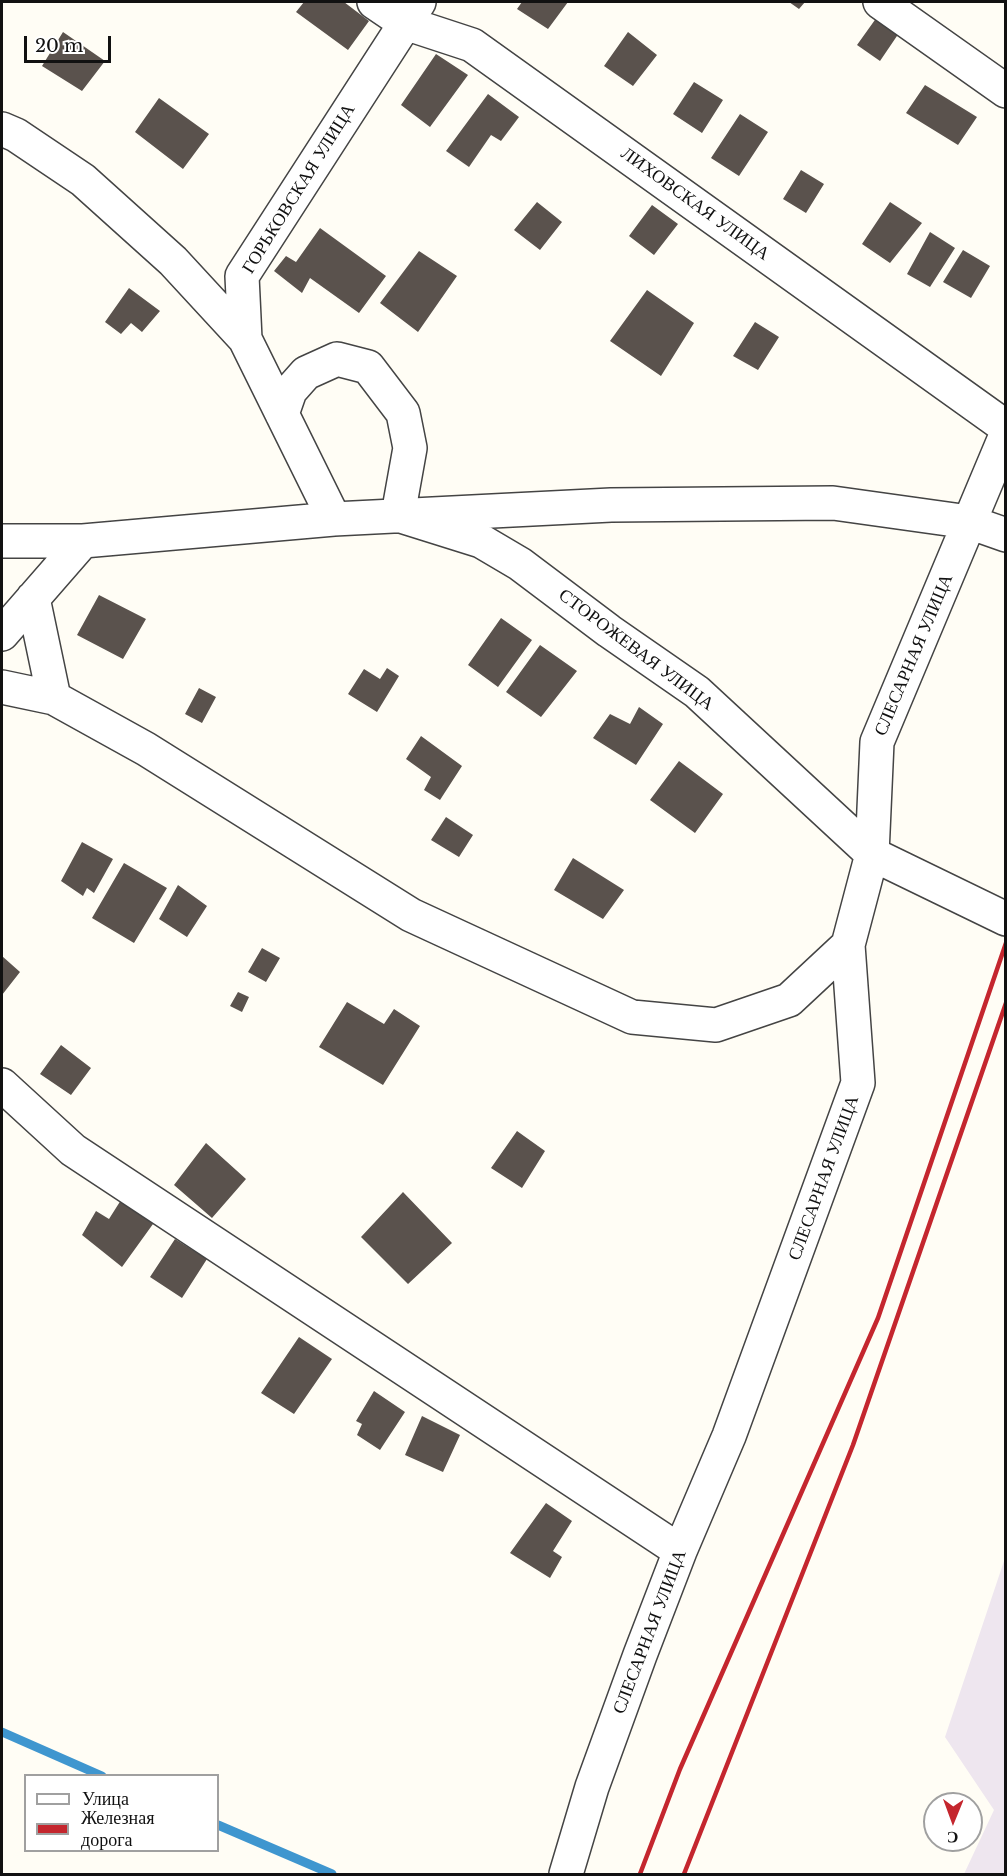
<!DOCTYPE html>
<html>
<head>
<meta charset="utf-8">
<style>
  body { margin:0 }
  #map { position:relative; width:1007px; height:1876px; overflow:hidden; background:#fffdf5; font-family:"Libre Baskerville",serif }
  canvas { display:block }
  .frame { position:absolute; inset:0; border:3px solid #111; pointer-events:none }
  .legend { position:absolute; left:24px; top:1774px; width:195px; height:78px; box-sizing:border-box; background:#fff; border:2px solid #a0a0a0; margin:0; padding:8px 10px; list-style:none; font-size:18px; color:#111 }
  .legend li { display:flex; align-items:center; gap:12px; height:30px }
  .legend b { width:30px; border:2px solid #a0a0a0 }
  .north { position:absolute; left:923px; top:1792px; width:60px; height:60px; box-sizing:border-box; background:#fff; border:2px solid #a0a0a0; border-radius:50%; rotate:181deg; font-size:16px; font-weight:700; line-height:24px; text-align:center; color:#111 }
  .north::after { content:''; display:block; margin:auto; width:21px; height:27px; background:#c4262e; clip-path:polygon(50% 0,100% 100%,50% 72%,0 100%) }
  .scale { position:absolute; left:24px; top:36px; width:87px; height:27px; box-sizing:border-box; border:3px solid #111; border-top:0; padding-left:8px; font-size:18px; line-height:21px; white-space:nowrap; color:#111; -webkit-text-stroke:4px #fff; paint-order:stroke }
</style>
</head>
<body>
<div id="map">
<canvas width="1007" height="1876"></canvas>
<div class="frame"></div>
<ul class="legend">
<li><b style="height:8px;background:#fff"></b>Улица</li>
<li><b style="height:8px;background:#c4262e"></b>Железная дорога</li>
</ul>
<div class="north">С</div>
<div class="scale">20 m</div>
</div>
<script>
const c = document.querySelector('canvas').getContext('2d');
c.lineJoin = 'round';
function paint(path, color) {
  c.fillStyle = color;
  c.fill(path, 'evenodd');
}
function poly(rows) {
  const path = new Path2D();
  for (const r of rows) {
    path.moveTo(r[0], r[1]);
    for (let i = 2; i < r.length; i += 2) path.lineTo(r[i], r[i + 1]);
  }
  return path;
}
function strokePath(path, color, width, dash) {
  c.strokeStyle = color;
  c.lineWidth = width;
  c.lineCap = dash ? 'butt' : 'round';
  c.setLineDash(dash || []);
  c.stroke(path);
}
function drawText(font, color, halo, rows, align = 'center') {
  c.font = font + ' "Libre Baskerville",serif';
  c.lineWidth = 6;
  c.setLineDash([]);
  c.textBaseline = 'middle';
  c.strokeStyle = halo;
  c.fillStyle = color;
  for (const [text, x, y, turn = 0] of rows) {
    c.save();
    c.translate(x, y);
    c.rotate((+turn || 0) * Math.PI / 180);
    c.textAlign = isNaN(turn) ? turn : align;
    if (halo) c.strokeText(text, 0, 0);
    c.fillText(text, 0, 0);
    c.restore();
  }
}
paint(poly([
  [1005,1558,1005,1874,964,1874,994,1810,945,1737]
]), '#eee6ef');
strokePath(poly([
  [2,1732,102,1776],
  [218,1825,332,1874]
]), '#3f96cf', 9);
paint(poly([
  [304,2,344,2,369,21,348,50,296,12],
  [522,2,568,2,548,29,517,9],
  [789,2,805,2,799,9],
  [877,17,899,33,880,61,857,45],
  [63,32,105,61,82,91,42,66],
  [628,32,657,55,633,86,604,66],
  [436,54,468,75,430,127,401,105],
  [694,82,723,100,702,133,673,114],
  [925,85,977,117,958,145,906,113],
  [488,94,519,117,501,141,491,135,469,167,446,151],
  [159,98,209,134,183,169,135,132],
  [740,114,768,132,739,176,711,158],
  [801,170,824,184,806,213,783,199],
  [537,202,562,222,540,250,514,230],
  [890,202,922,223,890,263,862,244],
  [652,205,678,224,654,255,629,236],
  [320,228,386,276,359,313,310,278,302,293,274,271,286,256,296,262],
  [930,232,955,248,930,287,907,274],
  [963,250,990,266,971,298,943,282],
  [419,251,457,276,418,332,380,303],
  [129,288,160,311,142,332,131,323,121,334,105,322],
  [647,290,694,323,661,376,610,341],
  [755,322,779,337,758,370,733,356],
  [99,595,146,619,123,659,77,635],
  [501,618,532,640,498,687,468,665],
  [540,645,577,671,541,717,506,692],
  [387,668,399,676,377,712,348,694,364,669,380,679],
  [199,688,216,697,202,723,185,714],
  [639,707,663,724,636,765,593,738,610,714,630,724],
  [421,736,462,766,440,800,424,790,431,777,406,759],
  [679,761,723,794,695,833,650,800],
  [446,817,473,835,459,857,431,840],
  [82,842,113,859,94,893,87,888,83,896,61,881],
  [573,858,624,890,603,919,554,890],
  [124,863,167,888,134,943,92,918],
  [178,885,207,906,187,937,159,919],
  [262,948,280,958,266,982,248,972],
  [2,956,20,972,2,995],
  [238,992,249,997,242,1012,230,1006],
  [347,1002,384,1024,394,1009,420,1026,383,1085,319,1047],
  [61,1045,91,1068,71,1095,40,1074],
  [517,1131,545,1151,522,1188,491,1168],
  [206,1143,246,1179,212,1218,174,1185],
  [403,1192,452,1243,408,1284,361,1237],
  [121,1200,153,1224,122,1267,82,1235,96,1211,109,1219],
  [175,1239,207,1259,182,1298,150,1277],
  [299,1337,332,1359,294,1414,261,1393],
  [374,1391,405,1412,380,1450,357,1435,362,1424,356,1421],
  [422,1416,460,1435,443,1472,405,1455],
  [546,1503,572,1521,553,1551,562,1557,550,1578,510,1553]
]), '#5a524d');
const minor = poly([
  [374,2,405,23,472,45,1006,427],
  [880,2,1006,91],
  [2,129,16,135,83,180,173,261,245,339],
  [282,414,290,391,306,373,337,359,368,367,403,413,410,448,398,515,481,541,520,564,609,631,697,692,872,854,1006,919],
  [334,519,245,339,242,276,419,2],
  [2,541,83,541,334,519,611,505,833,503,969,522,1006,535],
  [33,598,54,698],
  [2,634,83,541],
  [2,687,54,698,146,749,411,915,632,1017,716,1025,789,1000,848,945],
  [2,1085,73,1150,680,1551],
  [566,1874,592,1787,640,1655,680,1551,729,1436,858,1083,848,945,872,854,877,742,1006,435]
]);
strokePath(minor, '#444', 36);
strokePath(minor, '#fff', 33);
strokePath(poly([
  [640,1874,680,1769,878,1318,1006,943],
  [684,1874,853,1445,1006,1003]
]), '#c4262e', 4.5);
drawText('18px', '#111', '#fff', [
  ["ГОРЬКОВСКАЯ УЛИЦА",299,189,-58],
  ["ЛИХОВСКАЯ УЛИЦА",695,204,36],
  ["СТОРОЖЕВАЯ УЛИЦА",636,650,37],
  ["СЛЕСАРНАЯ УЛИЦА",914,655,-67],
  ["СЛЕСАРНАЯ УЛИЦА",824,1178,-70],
  ["СЛЕСАРНАЯ УЛИЦА",650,1632,-69]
]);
</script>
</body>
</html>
